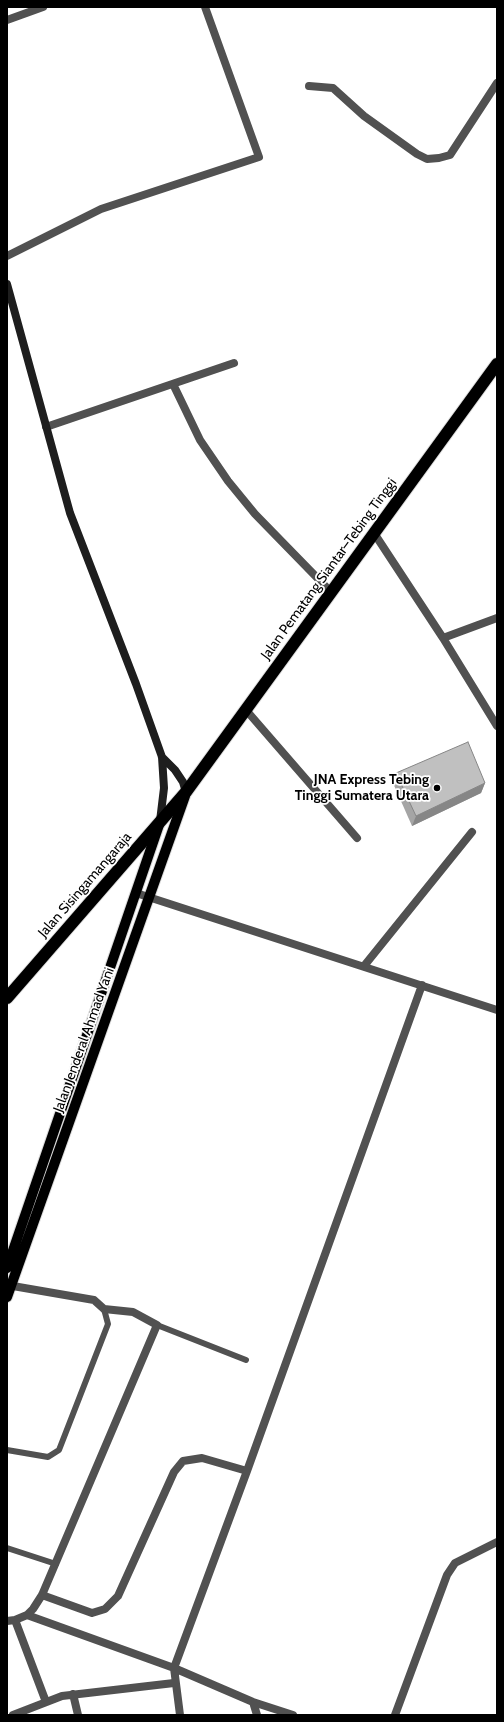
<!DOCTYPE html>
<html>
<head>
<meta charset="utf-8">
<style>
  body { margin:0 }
  #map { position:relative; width:504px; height:1722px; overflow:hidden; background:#fff; font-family:Cabin,sans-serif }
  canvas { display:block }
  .frame { position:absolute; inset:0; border:8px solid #000; pointer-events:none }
</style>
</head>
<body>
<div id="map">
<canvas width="504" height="1722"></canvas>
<div class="frame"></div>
</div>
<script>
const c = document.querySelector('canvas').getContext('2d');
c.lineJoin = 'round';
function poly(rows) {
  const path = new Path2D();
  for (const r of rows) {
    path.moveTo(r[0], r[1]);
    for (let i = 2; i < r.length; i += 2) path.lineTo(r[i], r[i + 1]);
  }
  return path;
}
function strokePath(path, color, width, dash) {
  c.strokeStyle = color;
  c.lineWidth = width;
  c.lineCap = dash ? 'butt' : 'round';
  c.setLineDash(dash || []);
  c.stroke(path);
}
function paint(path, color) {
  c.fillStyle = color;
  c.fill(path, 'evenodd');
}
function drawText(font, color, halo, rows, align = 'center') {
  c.font = font + ' Cabin,sans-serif';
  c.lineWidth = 3.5;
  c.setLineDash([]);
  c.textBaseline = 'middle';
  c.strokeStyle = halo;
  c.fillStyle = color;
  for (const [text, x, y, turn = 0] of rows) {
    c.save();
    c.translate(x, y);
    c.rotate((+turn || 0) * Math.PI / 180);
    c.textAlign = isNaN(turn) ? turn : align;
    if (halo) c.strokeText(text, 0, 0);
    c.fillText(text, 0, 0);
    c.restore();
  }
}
const primary = poly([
  [7,1268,159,825],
  [7,1297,185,796]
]);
const highway = poly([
  [7,998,186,792,497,364]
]);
strokePath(primary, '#dbdbdb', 12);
strokePath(highway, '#dbdbdb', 14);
strokePath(poly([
  [157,1325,246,1360],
  [7,1450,48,1457,59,1450,108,1324,104,1309],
  [7,1548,56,1564]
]), '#515151', 6);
strokePath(poly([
  [7,20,43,7],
  [309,86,333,88,364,116,417,154,427,159,439,158,450,155,497,83],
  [7,256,101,209,259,157,205,7],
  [173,384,200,440,228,481,255,514,331,592],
  [46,427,234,363],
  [374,533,443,638,497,726],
  [443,638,497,618],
  [246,710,357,838],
  [136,893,497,1010],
  [364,966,472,832],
  [7,1285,94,1300,104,1309,133,1312,157,1325,42,1595,33,1609,27,1615,15,1620,7,1621],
  [42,1595,92,1613,105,1609,118,1596,174,1472,183,1461,202,1458,247,1471],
  [27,1615,174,1668,253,1702,293,1715],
  [15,1620,46,1702],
  [73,1694,78,1715],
  [253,1702,257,1715],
  [13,1715,62,1696,174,1683],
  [180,1715,174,1668,247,1471,422,985],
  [395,1715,447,1575,455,1563,497,1542]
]), '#515151', 8);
strokePath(poly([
  [7,284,70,513,136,684,162,757,164,788,160,821],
  [162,757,175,770,183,782,186,792]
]), '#1e1e1e', 8);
strokePath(primary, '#000', 10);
strokePath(highway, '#000', 12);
paint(poly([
  [396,773,485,783,481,793,412,826,393,783]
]), '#a5a5a5');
paint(poly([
  [485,783,481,793,412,826,416,816]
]), '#868686');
const building = poly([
  [468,742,485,783,416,816,396,773,468,742]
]);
paint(building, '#c0c0c0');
strokePath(building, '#868686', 1);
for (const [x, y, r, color] of [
  [437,788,4,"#000"]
]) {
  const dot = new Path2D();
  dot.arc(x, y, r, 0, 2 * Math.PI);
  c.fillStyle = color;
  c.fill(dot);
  strokePath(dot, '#fff', 1.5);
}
drawText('14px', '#000', '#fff', [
  ["Jalan Pematang Siantar–Tebing Tinggi",329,569,-54],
  ["Jalan Sisingamangaraja",85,885,-49],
  ["Jalan Jenderal Ahmad Yani",84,1040,-70]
]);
drawText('bold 14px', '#000', '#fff', [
  ["JNA Express Tebing",429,780],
  ["Tinggi Sumatera Utara",429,796]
], 'right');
</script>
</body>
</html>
